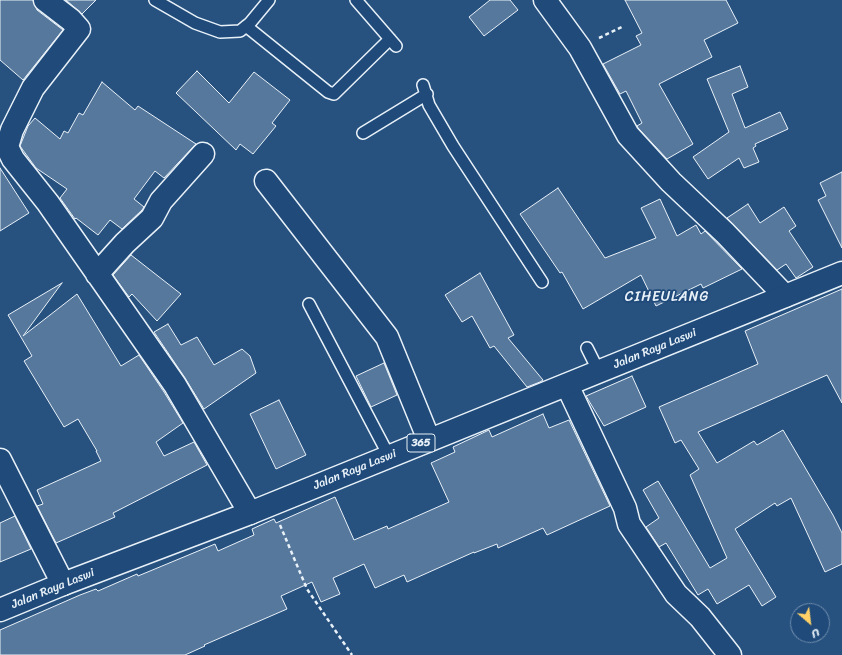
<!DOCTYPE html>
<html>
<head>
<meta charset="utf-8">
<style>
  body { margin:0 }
  #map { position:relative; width:842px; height:655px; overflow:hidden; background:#27517f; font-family:Sriracha,sans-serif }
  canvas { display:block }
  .north { position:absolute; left:790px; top:603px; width:40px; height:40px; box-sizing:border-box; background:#1f4a7a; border:1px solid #6f8dac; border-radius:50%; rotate:152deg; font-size:11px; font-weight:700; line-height:16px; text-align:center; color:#e8f1f8 }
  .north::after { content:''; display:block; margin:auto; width:14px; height:18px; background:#ffd166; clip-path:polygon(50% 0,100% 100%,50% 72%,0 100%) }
</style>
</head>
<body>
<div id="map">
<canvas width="842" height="655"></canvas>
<div class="north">U</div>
</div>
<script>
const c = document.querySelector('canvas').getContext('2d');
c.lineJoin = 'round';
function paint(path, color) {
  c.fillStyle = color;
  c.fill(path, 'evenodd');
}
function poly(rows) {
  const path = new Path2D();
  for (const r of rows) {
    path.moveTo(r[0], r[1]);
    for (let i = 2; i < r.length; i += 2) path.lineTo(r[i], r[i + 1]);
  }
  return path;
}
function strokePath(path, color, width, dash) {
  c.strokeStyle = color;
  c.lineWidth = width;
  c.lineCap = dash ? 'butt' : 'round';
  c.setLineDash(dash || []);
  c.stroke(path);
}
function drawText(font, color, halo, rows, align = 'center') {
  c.font = font + ' Sriracha,sans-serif';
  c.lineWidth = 3.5;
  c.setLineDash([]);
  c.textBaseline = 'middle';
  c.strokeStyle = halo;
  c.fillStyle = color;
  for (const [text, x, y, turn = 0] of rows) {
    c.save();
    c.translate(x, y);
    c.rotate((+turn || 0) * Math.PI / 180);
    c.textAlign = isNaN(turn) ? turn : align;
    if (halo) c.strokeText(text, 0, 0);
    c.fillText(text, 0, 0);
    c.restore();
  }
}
const building = poly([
  [0,0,33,0,37,10,63,30,23,80,0,60,0,0],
  [66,0,96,0,82,14,66,0],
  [490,0,510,0,518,10,484,36,469,17,490,0],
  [625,0,726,0,738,23,704,40,712,57,659,84,693,144,667,159,638,128,637,126,642,123,626,91,620,94,603,64,641,45,636,36,642,33,625,0],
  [740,66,748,87,732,94,745,128,780,112,788,129,755,144,756,146,753,148,759,162,744,168,739,158,708,179,693,157,729,132,707,79,740,66],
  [197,71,229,103,254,72,290,100,272,123,276,126,253,154,240,144,236,150,176,93,197,71],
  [102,82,135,110,138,106,196,144,164,178,155,171,134,199,144,207,142,210,122,229,110,220,98,235,76,218,75,219,60,198,67,189,36,168,20,146,28,126,35,118,60,139,64,131,68,133,79,113,83,115,102,82],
  [0,168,29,213,0,231,0,168],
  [842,172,842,248,818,200,826,196,820,183,842,172],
  [558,188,605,258,656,238,641,208,660,199,677,236,696,225,701,234,705,231,742,269,703,288,701,284,656,306,641,275,583,309,562,272,560,273,520,214,558,188],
  [748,204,760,223,784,207,796,226,789,231,813,267,796,278,786,264,777,270,727,218,748,204],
  [131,255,181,294,157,321,132,294,129,297,113,275,131,255],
  [480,273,514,335,508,338,543,380,540,382,527,387,494,346,490,348,472,316,462,322,445,295,480,273],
  [62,283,23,336,77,294,121,366,139,355,164,392,183,423,156,442,164,456,194,442,207,465,113,513,115,517,56,543,37,506,43,504,37,490,101,461,96,451,97,451,78,419,64,427,24,361,32,356,8,315,62,283],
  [842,289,842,403,827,375,698,432,717,463,754,441,757,445,783,430,833,515,842,533,842,564,825,572,791,498,777,506,775,503,735,529,776,597,762,606,749,585,717,604,708,589,698,595,666,543,659,547,646,527,659,518,643,490,658,481,710,568,727,558,690,475,699,469,681,440,675,443,659,407,758,364,745,331,842,289],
  [168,324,181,345,197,337,214,365,242,349,250,356,256,373,204,409,185,378,154,332,168,324],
  [384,363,397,395,371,407,356,376,384,363],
  [632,376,646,407,604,426,586,396,632,376],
  [279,400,306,455,276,469,250,414,279,400],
  [543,414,549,428,569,420,610,506,547,535,543,528,498,548,497,544,474,553,474,552,407,582,404,575,375,588,364,564,333,578,340,594,321,602,312,582,281,596,287,609,204,645,205,646,185,655,0,655,0,630,80,595,96,589,98,591,137,574,138,576,215,544,218,551,254,535,252,529,274,519,276,523,335,497,354,540,387,526,388,529,449,502,431,463,455,452,453,447,489,430,492,437,543,414],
  [15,516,31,549,0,562,0,523,15,516]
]);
paint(building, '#57789d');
strokePath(building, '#e8f1f8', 1);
const service = poly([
  [155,0,195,23,220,32,240,31,250,23,269,0],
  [356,0,396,46],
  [246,26,328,92,334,94,390,39],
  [423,85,429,105,453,146,542,282],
  [363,133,427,94],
  [309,304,389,456],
  [587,348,599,372]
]);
const minor = poly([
  [45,0,71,20,79,29,33,88,12,130,7,147,13,159,48,203,175,385,250,513],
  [545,0,580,48,628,135,671,182,725,233,785,296],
  [266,181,387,337,429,440],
  [97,274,125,243,152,218,161,201,203,154],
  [567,385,625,508,629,524,676,594,700,617,730,655],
  [0,460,63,584]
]);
const primary = poly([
  [0,610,63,584,250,513,842,273]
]);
strokePath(service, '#e8f1f8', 14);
strokePath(minor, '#e8f1f8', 25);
strokePath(primary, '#e8f1f8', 25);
strokePath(poly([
  [599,38,624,26],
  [280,525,307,589,352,655]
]), '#e8f1f8', 2.5, [4, 3]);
strokePath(service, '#1f4a7a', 11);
strokePath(minor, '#1f4a7a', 22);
strokePath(primary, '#1f4a7a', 22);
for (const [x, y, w] of [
  [421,443,28]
]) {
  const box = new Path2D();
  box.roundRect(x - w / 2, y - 9, w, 18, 3);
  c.fillStyle = '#1f4a7a';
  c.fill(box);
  strokePath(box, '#e8f1f8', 1);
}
drawText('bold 11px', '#e8f1f8', null, [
  ["365",421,443]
]);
drawText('12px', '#e8f1f8', '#1f4a7a', [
  ["Jalan Raya Laswi",655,349,-22],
  ["Jalan Raya Laswi",355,470,-22],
  ["Jalan Raya Laswi",53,589,-22]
]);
c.letterSpacing = '1px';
drawText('14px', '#e8f1f8', '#1f4a7a', [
  ["CIHEULANG",667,297]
]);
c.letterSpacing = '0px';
</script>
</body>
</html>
